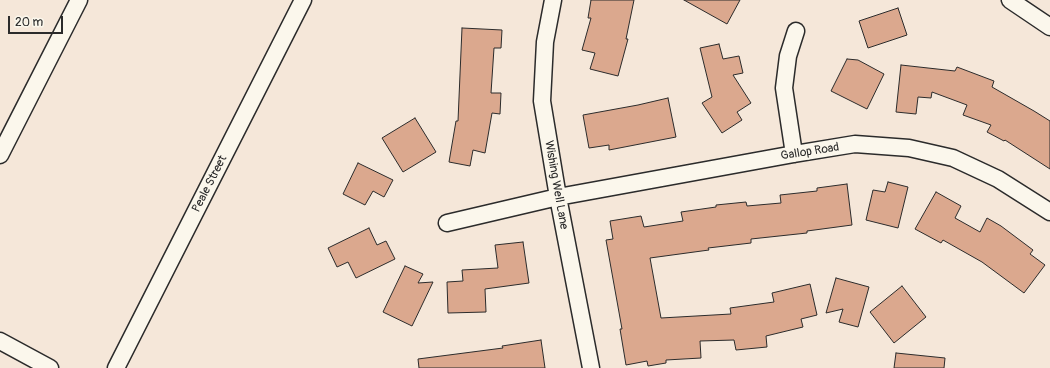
<!DOCTYPE html>
<html>
<head>
<meta charset="utf-8">
<style>
  body { margin:0 }
  #map { position:relative; width:1050px; height:368px; overflow:hidden; background:#f5e7d9; font-family:Pangolin,sans-serif }
  canvas { display:block }
  .scale { position:absolute; left:8px; top:16px; width:55px; height:18px; box-sizing:border-box; border:2px solid #2b2b2b; border-top:0; padding-left:5px; font-size:12px; line-height:14px; white-space:nowrap; color:#2b2b2b; -webkit-text-stroke:3px #fbf7ec; paint-order:stroke }
</style>
</head>
<body>
<div id="map">
<canvas width="1050" height="368"></canvas>
<div class="scale">20 m</div>
</div>
<script>
const c = document.querySelector('canvas').getContext('2d');
c.lineJoin = 'round';
function paint(path, color) {
  c.fillStyle = color;
  c.fill(path, 'evenodd');
}
function poly(rows) {
  const path = new Path2D();
  for (const r of rows) {
    path.moveTo(r[0], r[1]);
    for (let i = 2; i < r.length; i += 2) path.lineTo(r[i], r[i + 1]);
  }
  return path;
}
function strokePath(path, color, width, dash) {
  c.strokeStyle = color;
  c.lineWidth = width;
  c.lineCap = dash ? 'butt' : 'round';
  c.setLineDash(dash || []);
  c.stroke(path);
}
function drawText(font, color, halo, rows, align = 'center') {
  c.font = font + ' Pangolin,sans-serif';
  c.lineWidth = 3.5;
  c.setLineDash([]);
  c.textBaseline = 'middle';
  c.strokeStyle = halo;
  c.fillStyle = color;
  for (const [text, x, y, turn = 0] of rows) {
    c.save();
    c.translate(x, y);
    c.rotate((+turn || 0) * Math.PI / 180);
    c.textAlign = isNaN(turn) ? turn : align;
    if (halo) c.strokeText(text, 0, 0);
    c.fillText(text, 0, 0);
    c.restore();
  }
}
const building = poly([
  [591,0,634,0,626,39,628,39,618,76,590,69,595,53,582,50,591,18,588,18,591,0],
  [684,0,740,0,727,24,684,0],
  [898,8,907,35,868,48,859,21,898,8],
  [462,28,502,30,501,48,494,48,491,93,501,93,500,114,492,113,485,153,473,150,470,166,449,162,456,121,458,121,462,28],
  [719,44,723,59,739,56,743,73,733,75,751,103,737,112,742,120,722,133,702,103,712,97,700,48,719,44],
  [847,59,858,60,884,74,867,109,831,91,847,59],
  [901,65,955,71,957,67,994,81,992,87,1034,111,1050,121,1050,169,1005,140,1004,141,987,132,991,125,963,115,967,105,932,92,931,98,918,97,916,114,896,112,901,65],
  [668,98,676,137,609,150,609,145,589,148,583,115,638,105,668,98],
  [415,118,436,152,403,172,382,138,415,118],
  [358,163,393,180,384,197,373,191,365,205,343,194,358,163],
  [888,182,908,187,898,228,866,220,873,190,885,192,888,182],
  [847,184,852,225,807,231,807,233,751,239,751,243,708,248,709,250,650,258,661,318,731,314,730,308,774,302,772,293,810,284,817,315,801,319,803,327,766,336,767,347,736,350,734,340,700,341,701,358,666,360,666,363,648,366,647,361,626,365,620,329,622,329,606,240,613,239,610,221,641,216,644,227,683,221,681,212,716,207,716,205,746,202,747,206,781,203,780,195,817,191,817,188,847,184],
  [936,192,961,206,955,218,980,232,987,218,1001,226,1033,250,1030,254,1045,265,1024,293,982,262,943,240,941,243,915,229,936,192],
  [369,228,377,245,386,241,395,259,356,278,348,262,337,267,328,248,369,228],
  [523,242,529,283,485,289,486,312,448,313,447,282,463,281,462,270,498,268,495,245,523,242],
  [405,266,423,274,418,283,433,282,412,326,383,312,405,266],
  [836,278,869,287,858,327,839,322,843,309,826,313,836,278],
  [902,286,926,317,894,343,870,312,902,286],
  [541,340,545,368,419,368,418,359,503,348,502,346,541,340],
  [896,353,945,358,944,368,894,368,896,353]
]);
paint(building, '#dba88e');
strokePath(building, '#2b2b2b', 1);
const minor = poly([
  [553,0,545,42,542,101,558,197,591,368],
  [1010,0,1050,27],
  [794,154,784,88,788,56,796,31],
  [0,155,79,0],
  [447,223,558,197,794,154,855,144,909,148,953,158,998,179,1050,212],
  [0,341,50,368],
  [116,368,303,0]
]);
strokePath(minor, '#2b2b2b', 19);
strokePath(minor, '#fbf7ec', 16);
drawText('12px', '#2b2b2b', '#fbf7ec', [
  ["Gallop Road",810,152,-9],
  ["Peale Street",210,184,-63],
  ["Wishing Well Lane",556,185,80]
]);
</script>
</body>
</html>
